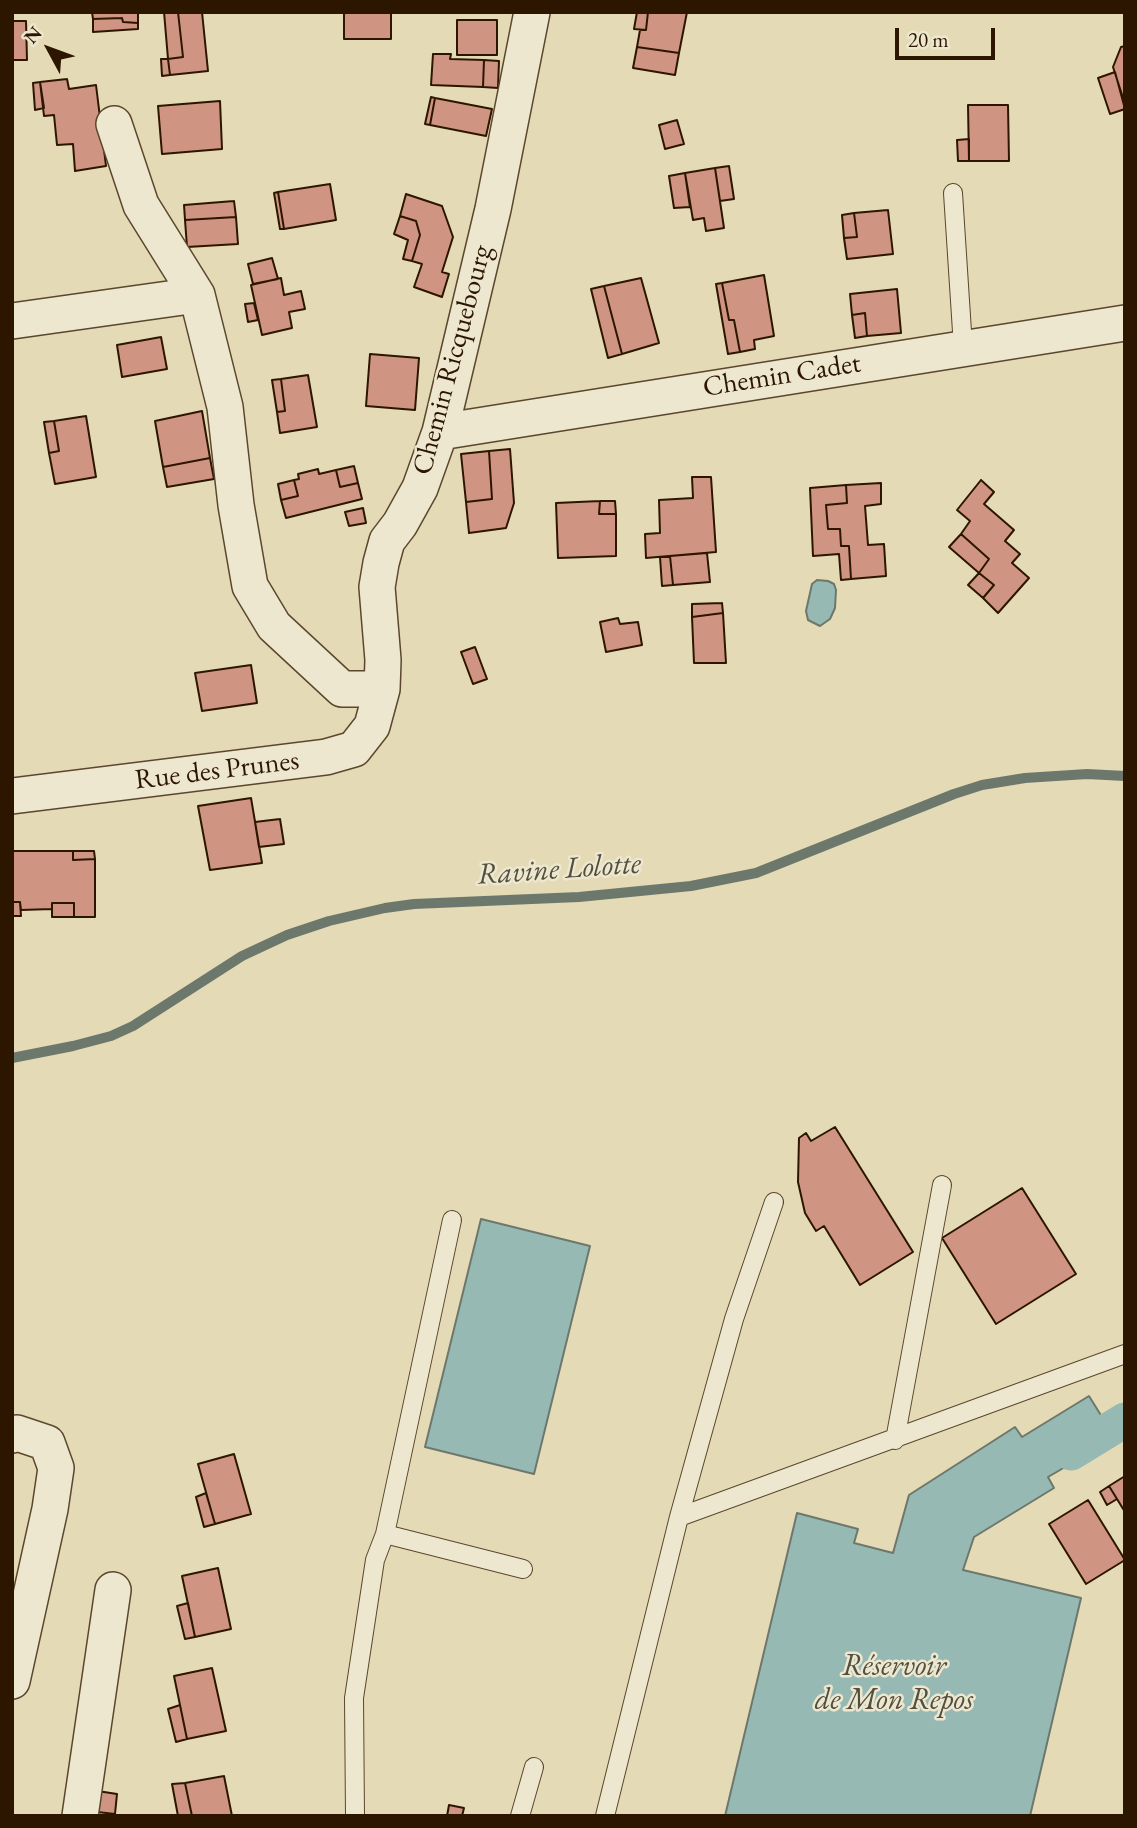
<!DOCTYPE html>
<html>
<head>
<meta charset="utf-8">
<style>
  body { margin:0 }
  #map { position:relative; width:1137px; height:1828px; overflow:hidden; background:#e4dab5; font-family:"EB Garamond",serif }
  canvas { display:block }
  .frame { position:absolute; inset:0; border:14px solid #2d1600; pointer-events:none }
  .north { position:absolute; left:14px; top:14px; width:70px; height:70px; -webkit-text-stroke:5px #ede7cf; paint-order:stroke; rotate:311deg; font-size:19px; font-weight:700; line-height:28px; text-align:center; color:#2d1600 }
  .north::after { content:''; display:block; margin:auto; width:24px; height:32px; background:#2d1600; clip-path:polygon(50% 0,100% 100%,50% 72%,0 100%) }
  .scale { position:absolute; left:895px; top:28px; width:100px; height:32px; box-sizing:border-box; border:4px solid #2d1600; border-top:0; padding-left:9px; font-size:21px; line-height:24px; white-space:nowrap; color:#2d1600; -webkit-text-stroke:5px #ede7cf; paint-order:stroke }
</style>
</head>
<body>
<div id="map">
<canvas width="1137" height="1828"></canvas>
<div class="frame"></div>
<div class="north">N</div>
<div class="scale">20 m</div>
</div>
<script>
const c = document.querySelector('canvas').getContext('2d');
c.lineJoin = 'round';
function paint(path, color) {
  c.fillStyle = color;
  c.fill(path, 'evenodd');
}
function poly(rows) {
  const path = new Path2D();
  for (const r of rows) {
    path.moveTo(r[0], r[1]);
    for (let i = 2; i < r.length; i += 2) path.lineTo(r[i], r[i + 1]);
  }
  return path;
}
function strokePath(path, color, width, dash) {
  c.strokeStyle = color;
  c.lineWidth = width;
  c.lineCap = dash ? 'butt' : 'round';
  c.setLineDash(dash || []);
  c.stroke(path);
}
function drawText(font, color, halo, rows, align = 'center') {
  c.font = font + ' "EB Garamond",serif';
  c.lineWidth = 5;
  c.setLineDash([]);
  c.textBaseline = 'middle';
  c.strokeStyle = halo;
  c.fillStyle = color;
  for (const [text, x, y, turn = 0] of rows) {
    c.save();
    c.translate(x, y);
    c.rotate((+turn || 0) * Math.PI / 180);
    c.textAlign = isNaN(turn) ? turn : align;
    if (halo) c.strokeText(text, 0, 0);
    c.fillText(text, 0, 0);
    c.restore();
  }
}
const water = poly([
  [817,580,828,581,834,584,836,590,835,608,830,619,820,626,808,620,806,611,812,584,817,580],
  [481,1219,590,1246,534,1474,425,1447,481,1219],
  [1089,1396,1115,1438,1048,1477,1054,1488,974,1537,963,1570,1081,1598,1030,1816,725,1816,797,1513,858,1529,854,1543,893,1553,909,1495,1015,1427,1022,1437,1089,1396]
]);
paint(water, '#97b9b4');
strokePath(water, '#6d786c', 2);
strokePath(poly([
  [12,1058,73,1046,111,1036,133,1026,242,956,287,935,329,921,385,908,414,904,579,897,691,886,756,873,954,794,982,785,1025,778,1087,774,1125,776]
]), '#6d786c', 10);
strokePath(poly([
  [1071,1453,1125,1420]
]), '#97b9b4', 35);
const building = poly([
  [92,12,138,12,138,23,123,22,122,18,93,19,92,12],
  [164,12,178,12,183,57,168,59,164,12],
  [178,12,202,12,208,71,170,75,168,59,183,57,178,12],
  [347,12,391,12,391,39,344,39,344,14,347,12],
  [637,12,648,12,646,30,634,29,637,12],
  [648,12,687,12,679,53,637,47,640,30,646,30,648,12],
  [122,18,123,22,138,23,138,29,93,32,93,19,122,18],
  [457,20,497,20,497,55,457,55,457,20],
  [12,21,26,21,27,60,12,60,12,21],
  [1125,46,1125,104,1113,67,1121,47,1125,46],
  [637,47,679,53,675,75,633,68,637,47],
  [433,54,451,54,450,59,484,60,483,87,431,85,433,54],
  [161,59,168,59,170,75,162,76,161,59],
  [484,60,499,61,498,88,483,87,484,60],
  [1115,72,1125,109,1110,114,1098,78,1115,72],
  [67,79,69,89,96,85,106,166,75,171,73,144,57,145,54,115,44,116,40,82,67,79],
  [40,82,44,108,35,110,33,83,40,82],
  [431,97,435,98,430,125,425,124,431,97],
  [435,98,492,109,486,136,430,125,435,98],
  [220,101,222,149,162,154,158,106,220,101],
  [968,105,1008,105,1009,161,969,161,968,105],
  [677,120,684,144,665,149,659,125,677,120],
  [969,139,969,161,958,161,957,140,969,139],
  [729,166,734,199,720,201,715,168,729,166],
  [715,168,724,228,706,231,704,218,693,220,685,173,715,168],
  [685,173,690,207,674,208,669,176,685,173],
  [330,184,336,220,284,229,278,192,330,184],
  [278,192,284,229,280,229,274,193,278,192],
  [406,194,442,206,453,237,442,272,449,274,442,297,414,287,422,264,412,261,420,235,416,221,400,216,406,194],
  [234,201,236,217,185,220,184,205,234,201],
  [888,210,893,254,847,259,844,238,857,237,854,213,888,210],
  [854,213,857,237,844,238,842,215,854,213],
  [400,216,416,221,420,235,412,261,403,259,408,240,394,234,400,216],
  [236,217,238,244,187,247,185,220,236,217],
  [272,258,278,279,253,284,248,264,272,258],
  [764,275,774,336,754,340,755,349,740,352,734,320,729,320,722,283,764,275],
  [281,278,284,295,301,291,305,309,289,312,292,328,262,335,251,285,281,278],
  [641,278,659,343,622,354,604,286,641,278],
  [722,283,729,320,734,320,740,352,728,354,716,284,722,283],
  [604,286,622,354,608,358,591,289,604,286],
  [897,289,901,333,867,336,865,313,852,315,850,294,897,289],
  [254,303,258,320,248,322,245,304,254,303],
  [865,313,867,336,855,338,852,315,865,313],
  [161,337,167,369,122,377,117,345,161,337],
  [370,354,419,358,415,410,366,406,370,354],
  [308,375,317,427,280,433,277,412,285,411,281,379,308,375],
  [281,379,285,411,277,412,272,380,281,379],
  [202,411,210,458,163,467,155,421,202,411],
  [86,416,96,477,55,484,49,453,59,451,54,421,86,416],
  [54,421,59,451,49,453,44,422,54,421],
  [510,449,514,503,506,528,469,533,466,502,492,499,489,451,510,449],
  [489,451,492,499,466,502,461,454,489,451],
  [210,458,214,479,167,487,163,467,210,458],
  [354,466,358,483,340,487,336,470,354,466],
  [318,469,319,474,336,470,340,487,358,483,362,499,286,518,281,500,298,496,294,480,299,479,298,474,318,469],
  [692,477,711,477,716,552,646,558,645,534,660,533,659,500,693,498,692,477],
  [294,480,298,496,281,500,278,484,294,480],
  [981,480,994,492,984,504,1014,530,1005,541,1020,554,1012,563,1029,578,998,613,983,598,994,585,979,573,989,559,961,534,970,521,957,510,981,480],
  [881,483,881,504,865,506,868,545,884,544,886,576,851,579,849,546,841,546,840,529,828,529,826,505,847,503,846,485,881,483],
  [846,485,847,503,826,505,828,529,840,529,841,546,849,546,851,579,841,580,839,554,813,556,810,488,846,485],
  [600,501,615,501,616,514,599,514,600,501],
  [600,501,599,514,616,514,616,556,558,558,556,503,600,501],
  [363,508,366,523,349,526,345,512,363,508],
  [961,534,989,559,979,573,949,547,961,534],
  [707,553,710,582,673,585,670,556,707,553],
  [670,556,673,585,662,586,660,557,670,556],
  [979,573,994,585,983,598,968,585,979,573],
  [722,603,723,613,692,617,692,604,722,603],
  [723,613,726,663,694,663,692,617,723,613],
  [618,618,620,624,638,622,642,645,606,652,600,622,618,618],
  [475,647,487,679,473,684,461,652,475,647],
  [251,665,257,703,202,711,195,673,251,665],
  [251,798,262,863,210,870,198,806,251,798],
  [280,819,284,844,259,847,255,822,280,819],
  [12,851,73,851,73,860,95,859,95,917,74,917,74,903,52,903,52,909,21,910,20,902,12,902,12,851],
  [73,851,94,851,95,859,73,860,73,851],
  [12,902,20,902,21,916,12,916,12,902],
  [52,903,74,903,74,917,52,917,52,903],
  [835,1127,913,1252,860,1285,824,1226,816,1231,805,1213,798,1182,799,1138,806,1133,811,1141,835,1127],
  [1022,1188,1076,1274,996,1324,942,1238,1022,1188],
  [234,1454,251,1514,215,1524,198,1464,234,1454],
  [1125,1476,1125,1512,1109,1486,1125,1476],
  [1109,1486,1117,1499,1107,1505,1100,1492,1109,1486],
  [206,1493,215,1524,204,1527,196,1497,206,1493],
  [1088,1500,1125,1560,1086,1584,1049,1524,1088,1500],
  [218,1568,231,1629,195,1637,182,1576,218,1568],
  [188,1603,195,1637,185,1639,177,1606,188,1603],
  [212,1668,226,1731,187,1739,174,1676,212,1668],
  [180,1705,187,1739,176,1742,168,1709,180,1705],
  [224,1776,232,1816,192,1816,185,1783,224,1776],
  [185,1783,192,1816,178,1816,172,1784,185,1783],
  [91,1790,117,1794,115,1814,88,1811,91,1790],
  [449,1805,464,1808,462,1816,447,1816,449,1805]
]);
paint(building, '#d09483');
strokePath(building, '#2d1600', 2);
const service = poly([
  [953,193,963,347],
  [895,1440,942,1185],
  [679,1517,1125,1354],
  [385,1534,523,1569],
  [355,1816,354,1698,375,1560,385,1534,452,1220],
  [520,1816,534,1767],
  [605,1816,679,1517,734,1319,774,1202]
]);
const minor = poly([
  [114,124,141,205,197,295,225,407,236,505,250,586,274,626,342,689,382,689],
  [12,321,197,295],
  [440,432,1125,323],
  [12,796,326,757,354,749,372,726,382,689,383,660,377,587,381,563,387,541,400,524,420,488,440,432,493,209,532,12],
  [12,1435,17,1433,47,1443,56,1468,50,1509,12,1681],
  [80,1816,113,1590]
]);
strokePath(service, '#5b472d', 20);
strokePath(minor, '#5b472d', 38);
strokePath(service, '#ede7cf', 18);
strokePath(minor, '#ede7cf', 35);
drawText('28px', '#2d1600', '#ede7cf', [
  ["Chemin Ricquebourg",453,360,-75],
  ["Chemin Cadet",782,376,-9],
  ["Rue des Prunes",217,771,-7]
]);
drawText('italic 30px', '#524f3f', '#ede7cf', [
  ["Ravine Lolotte",559,870,-4],
  ["Réservoir",894,1667],
  ["de Mon Repos",894,1701]
]);
</script>
</body>
</html>
